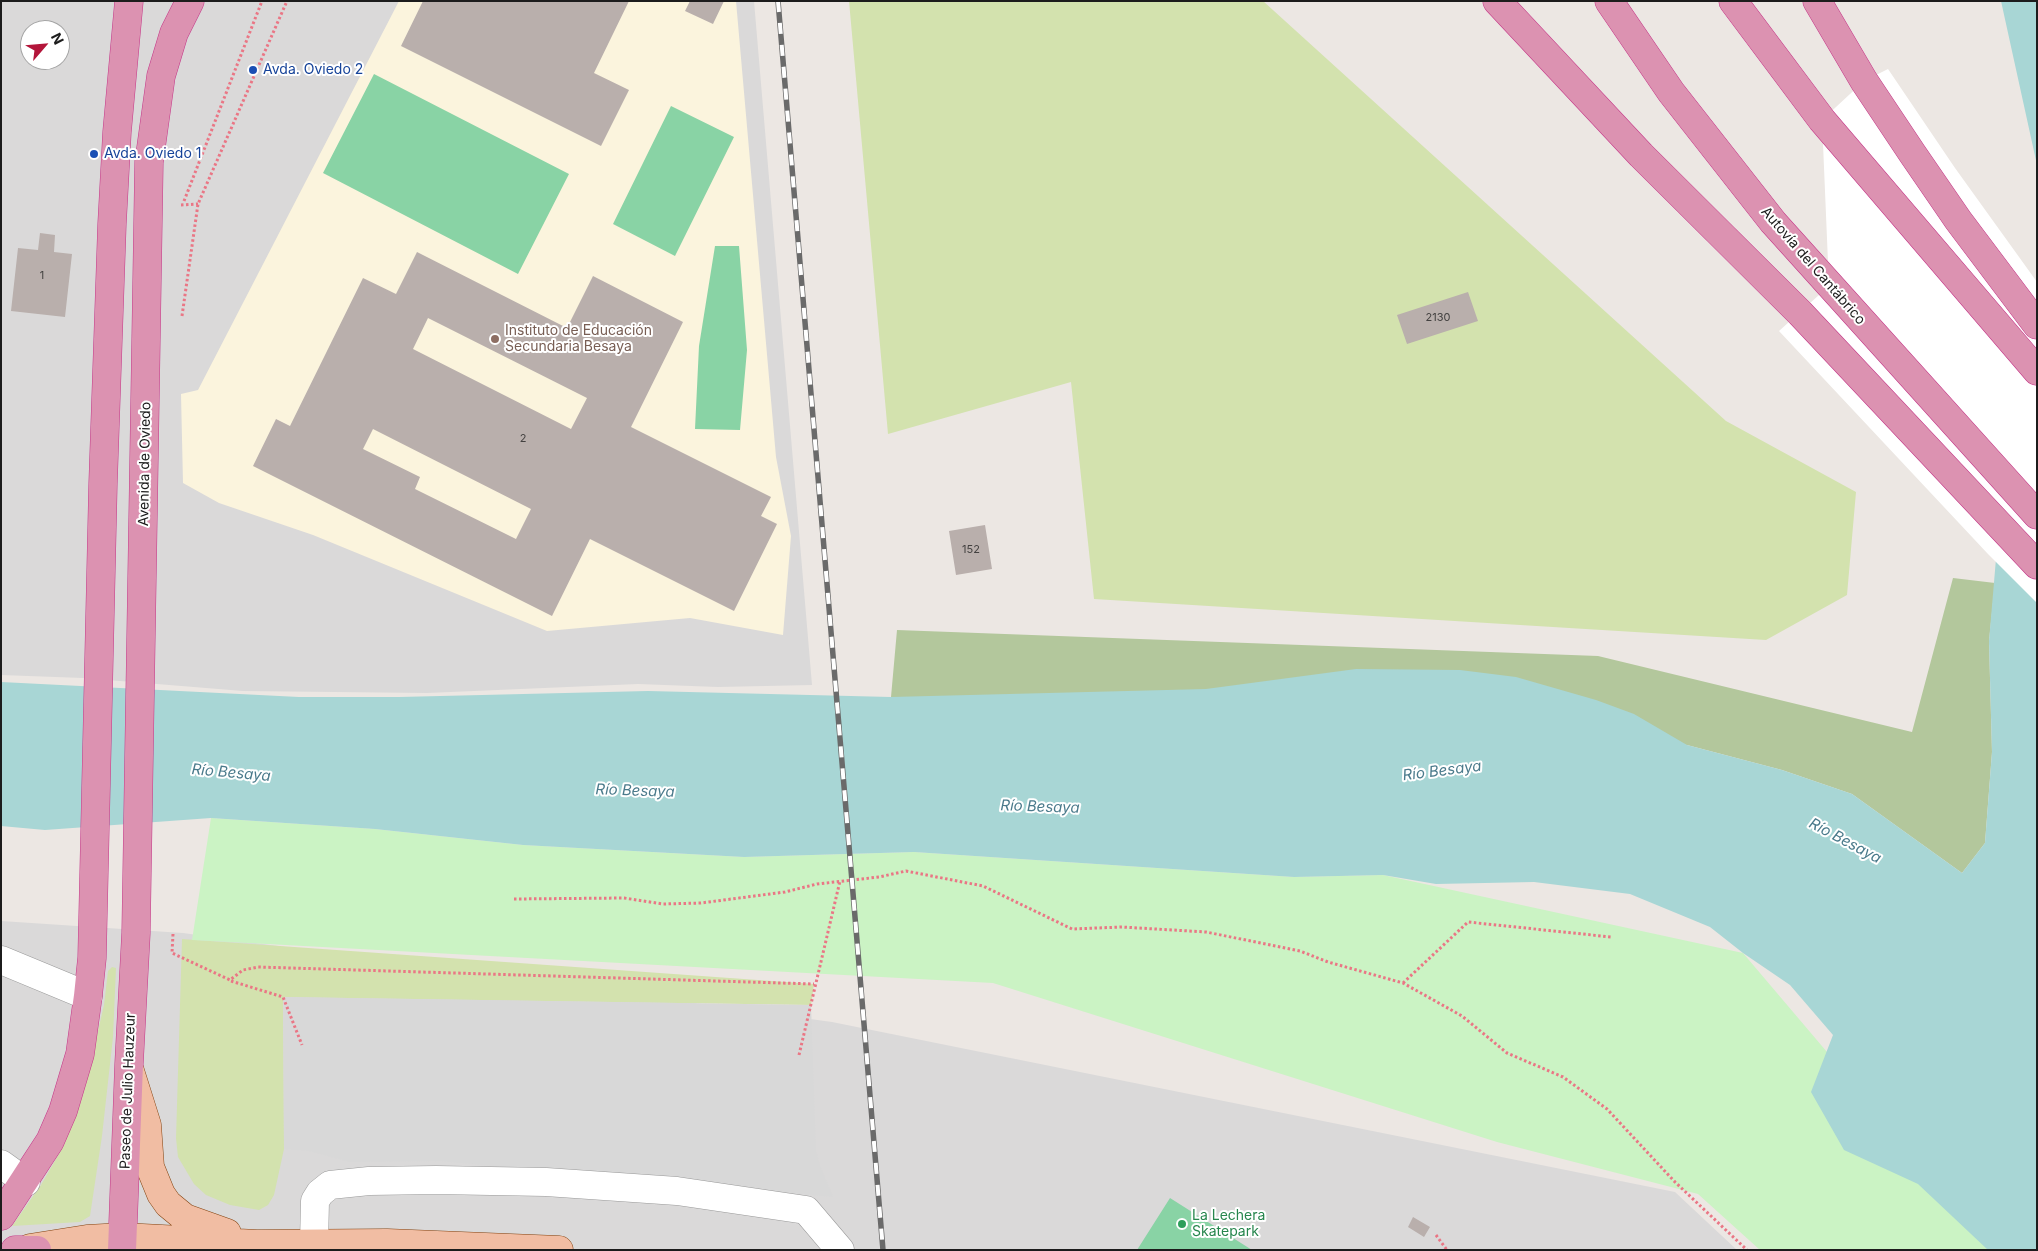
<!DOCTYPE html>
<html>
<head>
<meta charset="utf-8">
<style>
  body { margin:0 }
  #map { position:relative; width:2038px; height:1251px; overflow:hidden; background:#ece7e3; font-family:Inter,sans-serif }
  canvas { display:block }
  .frame { position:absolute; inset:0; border:2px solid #1c1c1c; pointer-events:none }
  .north { position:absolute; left:20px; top:20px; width:50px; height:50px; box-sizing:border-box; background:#fff; border:1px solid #a4a4a4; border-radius:50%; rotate:63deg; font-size:14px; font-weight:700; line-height:20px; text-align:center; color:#1c1c1c }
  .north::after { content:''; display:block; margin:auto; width:18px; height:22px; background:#b3153a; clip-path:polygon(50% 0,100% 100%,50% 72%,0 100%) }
</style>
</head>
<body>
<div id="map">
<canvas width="2038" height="1251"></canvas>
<div class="frame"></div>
<div class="north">N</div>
</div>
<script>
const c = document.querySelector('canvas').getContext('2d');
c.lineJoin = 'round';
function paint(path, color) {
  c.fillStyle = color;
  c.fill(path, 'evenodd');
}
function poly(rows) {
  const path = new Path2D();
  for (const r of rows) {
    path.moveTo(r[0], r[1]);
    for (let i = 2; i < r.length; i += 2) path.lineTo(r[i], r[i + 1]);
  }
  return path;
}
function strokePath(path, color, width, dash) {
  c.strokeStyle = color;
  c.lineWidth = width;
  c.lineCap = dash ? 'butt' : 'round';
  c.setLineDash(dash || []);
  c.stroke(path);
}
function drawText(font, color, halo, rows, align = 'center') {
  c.font = font + ' Inter,sans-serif';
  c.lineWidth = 4;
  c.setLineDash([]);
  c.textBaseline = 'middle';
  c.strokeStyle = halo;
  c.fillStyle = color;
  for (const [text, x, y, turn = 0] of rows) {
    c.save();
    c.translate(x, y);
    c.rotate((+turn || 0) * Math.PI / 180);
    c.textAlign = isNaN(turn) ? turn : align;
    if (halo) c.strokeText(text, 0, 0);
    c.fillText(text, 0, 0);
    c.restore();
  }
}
paint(poly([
  [1,1,754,1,812,685,718,687,638,684,427,693,243,691,83,678,1,675],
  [30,30,60,30,60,60,30,60],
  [1,921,183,933,832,1022,1675,1192,1737,1250,1,1250]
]), '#dad9d9');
paint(poly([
  [399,1,736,1,776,457,791,536,783,635,690,618,547,631,313,535,219,503,183,483,181,394,198,390]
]), '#fbf4dd');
paint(poly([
  [849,1,1263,1,1726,421,1856,492,1847,595,1766,640,1094,599,1071,382,888,434],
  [182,939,814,984,811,1005,283,997,284,1149,274,1195,268,1205,259,1210,230,1205,206,1195,194,1184,178,1157,176,1138],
  [112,967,116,968,113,1037,102,1136,90,1216,80,1222,12,1226,41,1185,64,1145,84,1091,104,1005,108,971]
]), '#d3e2ae');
paint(poly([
  [1953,578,1995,583,1989,641,1992,752,1985,843,1962,873,1852,794,1782,770,1687,745,891,697,897,630,1598,656,1912,732]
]), '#b3c79c');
paint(poly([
  [211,818,375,829,523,845,744,857,914,852,1294,877,1383,875,1743,953,1995,1250,1760,1250,1698,1194,1497,1142,993,983,192,940]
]), '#cbf3c4');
paint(poly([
  [374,74,569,174,518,274,323,173],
  [671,106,734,137,675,256,613,224],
  [715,246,739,246,747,350,740,430,695,429,699,346],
  [1170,1198,1252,1250,1137,1250]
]), '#89d3a5');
paint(poly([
  [283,997,811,1005,816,1151,820,1166,833,1197,440,1161,350,1162,309,1151,284,1149]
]), '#d8d8d8');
paint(poly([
  [2001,1,2037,1,2037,165],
  [2037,382,2037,1250,1988,1250,1918,1184,1844,1150,1811,1092,1833,1035,1790,985,1743,953,1710,927,1630,894,1534,882,1436,884,1383,875,1294,877,914,852,744,857,523,845,375,829,211,818,45,830,1,826,1,682,299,697,399,697,648,691,891,697,1206,689,1356,669,1460,670,1516,677,1596,700,1634,714,1687,745,1782,770,1852,794,1962,873,1985,843,1992,752,1989,641,1997,547]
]), '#a8d6d5');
paint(poly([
  [1888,69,1955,168,2037,282,2037,603,1988,554,1779,331,1829,286,1822,120,1864,81]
]), '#fff');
paint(poly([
  [423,1,629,1,594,73,629,90,601,146,401,46],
  [690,1,724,1,713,24,685,11],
  [40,233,55,235,54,252,72,254,65,317,11,311,18,248,38,250],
  [417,252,567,328,593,276,683,322,631,427,771,497,761,516,777,524,734,611,590,539,552,616,253,466,276,419,290,426,363,278,396,294],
  [428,318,587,398,571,429,413,349],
  [373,429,531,509,516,539,415,489,420,477,363,449],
  [1468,292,1478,321,1407,344,1397,315],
  [985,525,992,569,956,575,949,531],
  [1413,1217,1430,1227,1424,1237,1408,1227]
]), '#b9afac');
const minor = poly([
  [1,960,88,996],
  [1,1164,26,1182],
  [314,1243,315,1201,320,1193,330,1185,369,1181,436,1180,546,1182,677,1191,806,1210,840,1250]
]);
const major = poly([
  [130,1071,147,1125,150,1167,161,1194,168,1204,185,1218,227,1233],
  [30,1248,87,1239,123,1237,257,1244,387,1243,559,1250]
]);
const highway = poly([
  [1497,1,1641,155,1800,313,2037,565],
  [1609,1,1671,92,1773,222,2037,515],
  [1733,1,1822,120,2037,371],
  [1817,1,1864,81,1912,153,1958,220,2037,325],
  [1,1216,50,1141,63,1111,80,1054,88,996,92,958,103,484,112,224,117,132,129,1],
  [15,1250,37,1250],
  [122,1250,129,1064,136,933,149,162,161,76,174,33,190,1]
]);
strokePath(minor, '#999', 29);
strokePath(major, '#844310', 29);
strokePath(highway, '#c43788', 29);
strokePath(poly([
  [184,201,262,1],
  [181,205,198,204],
  [182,316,198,204,287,1],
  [514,899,624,898,663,904,701,903,785,892,817,884,879,877,906,871,983,886,1072,929,1122,927,1206,932,1300,951,1328,962,1403,983,1462,1016,1507,1053,1563,1077,1607,1109,1675,1182,1747,1250],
  [173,934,172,953,230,980,243,970,258,967,814,984],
  [231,981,283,997,302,1045],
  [1403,983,1468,922,1611,937],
  [799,1055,840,881],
  [1436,1235,1447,1250]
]), '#ea7685', 3, [2.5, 2.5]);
strokePath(minor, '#fff', 28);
strokePath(major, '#f1bda3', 28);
strokePath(highway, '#dc92b1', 28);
const rail = poly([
  [778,1,883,1250]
]);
strokePath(rail, '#6a6a6a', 5.5);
strokePath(rail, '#fff', 4, [11]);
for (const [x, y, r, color] of [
  [253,70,5,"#1a4fb4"],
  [94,154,5,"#1a4fb4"],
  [495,339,5,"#8d6e63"],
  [1182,1224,5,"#2e9e5b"]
]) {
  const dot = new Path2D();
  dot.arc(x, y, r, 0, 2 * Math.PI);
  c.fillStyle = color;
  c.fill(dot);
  strokePath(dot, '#fff', 2);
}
drawText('11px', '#434140', null, [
  ["1",42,276],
  ["2130",1438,318],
  ["2",523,439],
  ["152",971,550]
]);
drawText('14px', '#164399', '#fff', [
  ["Avda. Oviedo 2",263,70],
  ["Avda. Oviedo 1",104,154]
], 'left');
drawText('14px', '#1c1c1c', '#fff', [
  ["Autovía del Cantábrico",1813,266,49],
  ["Avenida de Oviedo",145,464,-89],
  ["Paseo de Julio Hauzeur",128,1091,-88]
]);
drawText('14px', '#785e54', '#fff', [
  ["Instituto de Educación",505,331],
  ["Secundaria Besaya",505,347]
], 'left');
drawText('14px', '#27864d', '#fff', [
  ["La Lechera",1192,1216],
  ["Skatepark",1192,1232]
], 'left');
drawText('italic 15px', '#4a7a8b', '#fff', [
  ["Río Besaya",1442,771,-7],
  ["Río Besaya",231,773,5],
  ["Río Besaya",635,791,2],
  ["Río Besaya",1040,807,2],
  ["Río Besaya",1845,841,28]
]);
</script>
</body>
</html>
